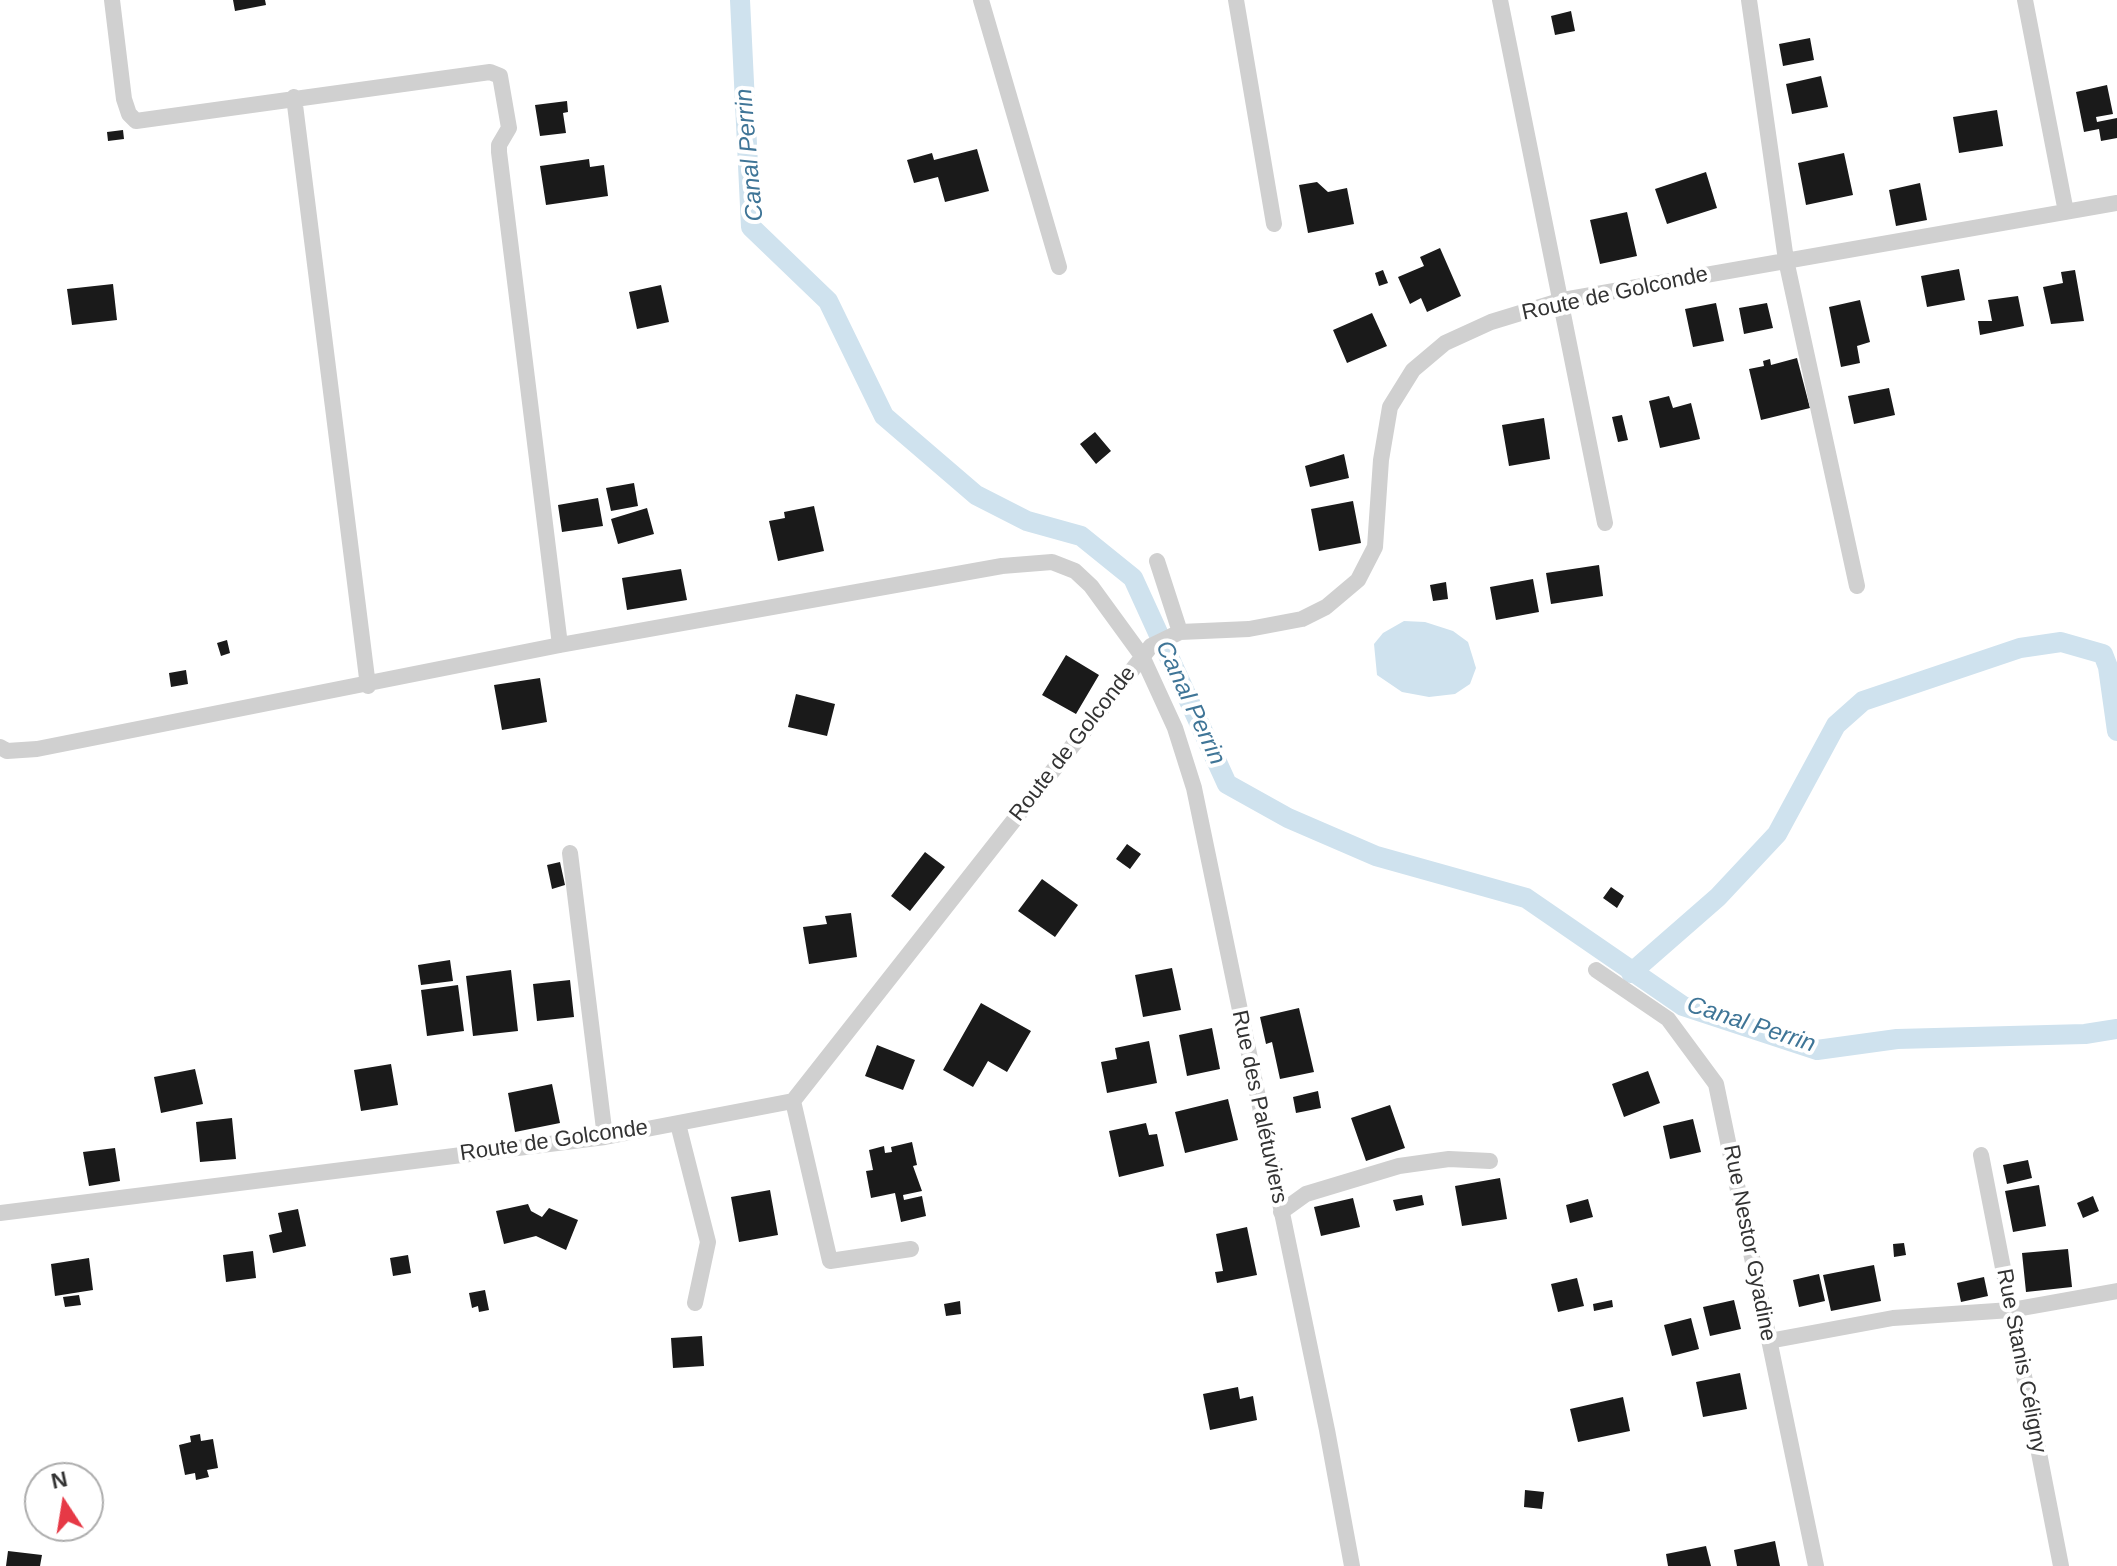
<!DOCTYPE html>
<html>
<head>
<meta charset="utf-8">
<style>
  body { margin:0 }
  #map { position:relative; width:2117px; height:1566px; overflow:hidden; background:#fff; font-family:Helvetica,sans-serif }
  canvas { display:block }
  .north { position:absolute; left:24px; top:1462px; width:80px; height:80px; box-sizing:border-box; background:#fff; border:2px solid #adadad; border-radius:50%; rotate:348deg; font-size:22px; font-weight:700; line-height:32px; text-align:center; color:#333 }
  .north::after { content:''; display:block; margin:auto; width:28px; height:36px; background:#e63946; clip-path:polygon(50% 0,100% 100%,50% 72%,0 100%) }
</style>
</head>
<body>
<div id="map">
<canvas width="2117" height="1566"></canvas>
<div class="north">N</div>
</div>
<script>
const c = document.querySelector('canvas').getContext('2d');
c.lineJoin = 'round';
function paint(path, color) {
  c.fillStyle = color;
  c.fill(path, 'evenodd');
}
function poly(rows) {
  const path = new Path2D();
  for (const r of rows) {
    path.moveTo(r[0], r[1]);
    for (let i = 2; i < r.length; i += 2) path.lineTo(r[i], r[i + 1]);
  }
  return path;
}
function strokePath(path, color, width, dash) {
  c.strokeStyle = color;
  c.lineWidth = width;
  c.lineCap = dash ? 'butt' : 'round';
  c.setLineDash(dash || []);
  c.stroke(path);
}
function drawText(font, color, halo, rows, align = 'center') {
  c.font = font + ' Helvetica,sans-serif';
  c.lineWidth = 8;
  c.setLineDash([]);
  c.textBaseline = 'middle';
  c.strokeStyle = halo;
  c.fillStyle = color;
  for (const [text, x, y, turn = 0] of rows) {
    c.save();
    c.translate(x, y);
    c.rotate((+turn || 0) * Math.PI / 180);
    c.textAlign = isNaN(turn) ? turn : align;
    if (halo) c.strokeText(text, 0, 0);
    c.fillText(text, 0, 0);
    c.restore();
  }
}
paint(poly([
  [1404,621,1425,622,1453,631,1468,642,1476,668,1470,684,1455,694,1429,697,1402,692,1377,675,1374,644,1383,633]
]), '#cfe2ee');
strokePath(poly([
  [740,0,751,227,828,301,884,416,976,495,1027,521,1081,536,1133,578,1227,784,1288,818,1376,856,1526,898,1683,1006,1817,1050,1897,1039,2085,1034,2117,1029],
  [1631,973,1718,897,1777,834,1836,725,1863,701,2020,648,2061,642,2103,654,2108,667,2117,731]
]), '#cfe2ee', 20);
paint(poly([
  [233,0,265,0,266,5,235,11],
  [1571,11,1575,31,1555,35,1551,16],
  [1810,38,1814,60,1783,66,1779,44],
  [1821,76,1828,107,1792,114,1786,84],
  [2107,85,2113,114,2096,117,2097,122,2117,118,2117,138,2101,141,2099,129,2084,132,2076,92],
  [567,101,568,112,563,113,566,133,540,136,535,105],
  [1997,110,2003,146,1959,153,1953,117],
  [123,130,124,139,108,141,107,132],
  [977,149,989,191,945,202,938,177,914,183,907,160,932,153,934,160],
  [1844,153,1853,195,1806,205,1798,163],
  [589,159,590,167,604,165,608,196,546,205,540,166],
  [1706,172,1717,208,1667,224,1655,189],
  [1317,182,1328,192,1347,188,1354,224,1308,233,1299,185],
  [1920,183,1927,220,1896,226,1889,190],
  [1627,212,1637,256,1600,264,1590,220],
  [1440,248,1461,296,1427,312,1421,298,1410,304,1398,277,1424,266,1420,257],
  [1959,269,1965,300,1927,307,1921,276],
  [1383,270,1388,283,1379,286,1375,273],
  [2075,270,2084,321,2051,324,2043,287,2063,283,2061,272],
  [113,284,117,320,72,325,67,289],
  [661,285,669,322,637,329,629,292],
  [2018,296,2024,326,1980,335,1978,321,1992,321,1988,300],
  [1860,300,1870,342,1857,346,1860,363,1841,367,1829,307],
  [1716,303,1724,341,1693,347,1685,309],
  [1767,303,1773,328,1744,334,1739,308],
  [1372,313,1387,346,1347,363,1333,330],
  [1797,358,1810,408,1761,420,1749,369,1764,366,1763,361,1770,359,1771,365],
  [1889,388,1895,415,1854,424,1848,396],
  [1669,396,1673,408,1691,403,1700,439,1660,448,1649,401],
  [1622,415,1628,440,1618,442,1612,417],
  [1544,418,1550,459,1509,466,1502,425],
  [1095,432,1111,451,1096,464,1080,444],
  [1344,454,1349,478,1310,487,1305,466],
  [634,483,638,506,611,511,606,488],
  [598,498,603,526,562,532,558,505],
  [1353,501,1361,543,1319,551,1311,509],
  [814,506,824,551,778,561,769,521,785,518,784,512],
  [647,508,654,534,618,544,611,519],
  [1599,565,1603,596,1551,604,1546,573],
  [681,569,687,600,627,610,622,578],
  [1533,579,1539,612,1496,620,1490,587],
  [1446,582,1448,599,1433,601,1430,585],
  [227,640,230,653,221,656,217,643],
  [1066,655,1099,675,1076,714,1042,695],
  [186,670,188,684,171,687,169,673],
  [540,678,547,722,502,730,494,685],
  [796,694,835,704,827,736,788,727],
  [1127,844,1141,854,1130,869,1116,859],
  [925,852,945,867,910,911,891,896],
  [560,862,565,885,552,889,547,865],
  [1042,879,1078,905,1055,937,1018,911],
  [1611,887,1624,896,1617,908,1603,898],
  [851,913,857,957,809,964,803,927,827,924,825,916],
  [450,960,453,981,421,985,418,965],
  [1172,968,1181,1010,1143,1017,1135,975],
  [511,970,518,1031,473,1036,466,976],
  [570,980,574,1017,537,1021,533,984],
  [458,985,464,1031,427,1036,421,990],
  [981,1003,1031,1031,1007,1072,988,1061,973,1087,943,1070],
  [1299,1008,1314,1072,1280,1079,1272,1042,1266,1044,1260,1017],
  [1212,1028,1220,1069,1187,1076,1179,1035],
  [1149,1041,1157,1083,1107,1093,1101,1062,1117,1059,1115,1048],
  [877,1045,915,1060,903,1090,865,1076],
  [391,1064,398,1105,361,1111,354,1070],
  [195,1069,203,1104,161,1113,154,1077],
  [1648,1071,1660,1103,1624,1117,1612,1084],
  [552,1084,560,1123,515,1132,508,1093],
  [1318,1091,1321,1108,1296,1113,1293,1097],
  [1228,1099,1238,1140,1185,1153,1175,1112],
  [1390,1105,1405,1148,1366,1161,1351,1118],
  [232,1118,236,1159,200,1162,196,1122],
  [1693,1119,1701,1152,1670,1159,1663,1126],
  [1146,1123,1149,1135,1157,1134,1164,1166,1119,1177,1109,1131],
  [912,1142,917,1165,913,1166,922,1191,903,1195,904,1200,922,1196,926,1216,901,1222,895,1193,871,1198,866,1171,873,1170,869,1150,884,1146,885,1153,892,1152,891,1147],
  [115,1148,120,1181,89,1186,83,1152],
  [2028,1160,2032,1178,2007,1184,2003,1165],
  [1500,1178,1507,1219,1462,1226,1455,1186],
  [2039,1185,2046,1226,2013,1232,2005,1191],
  [770,1190,778,1235,739,1242,731,1197],
  [1422,1195,1424,1205,1396,1211,1393,1200],
  [2093,1196,2099,1211,2083,1218,2077,1203],
  [1353,1198,1360,1227,1321,1236,1314,1207],
  [1588,1199,1593,1217,1570,1223,1566,1205],
  [528,1204,531,1211,542,1217,549,1208,578,1220,566,1250,536,1236,504,1244,496,1211],
  [298,1209,306,1246,273,1253,269,1235,282,1232,278,1213],
  [1247,1227,1257,1275,1217,1283,1215,1272,1223,1271,1216,1234],
  [1904,1243,1906,1255,1894,1257,1893,1244],
  [2068,1249,2072,1287,2026,1292,2022,1253],
  [253,1251,256,1278,226,1282,223,1255],
  [408,1255,411,1273,393,1276,390,1258],
  [89,1258,93,1290,55,1296,51,1264],
  [1874,1265,1881,1301,1831,1311,1823,1275],
  [1819,1274,1825,1301,1799,1307,1793,1280],
  [1984,1277,1988,1296,1961,1302,1957,1283],
  [1577,1278,1584,1306,1558,1312,1551,1284],
  [485,1290,489,1310,479,1312,478,1306,472,1308,469,1293],
  [79,1295,81,1305,65,1307,63,1297],
  [1612,1300,1613,1307,1594,1311,1593,1304],
  [1734,1300,1741,1329,1710,1336,1703,1307],
  [960,1301,961,1314,946,1316,944,1304],
  [1691,1318,1699,1349,1672,1356,1664,1325],
  [702,1336,704,1366,673,1368,671,1338],
  [1740,1373,1747,1409,1703,1417,1696,1382],
  [1238,1387,1240,1399,1253,1396,1257,1420,1210,1430,1203,1394],
  [1623,1397,1630,1431,1578,1442,1570,1409],
  [200,1434,201,1441,213,1439,218,1468,207,1470,209,1477,196,1480,195,1473,185,1475,179,1445,191,1442,190,1436],
  [1525,1490,1544,1492,1542,1509,1524,1507],
  [1775,1541,1780,1566,1737,1566,1734,1550],
  [1706,1546,1711,1566,1668,1566,1666,1554],
  [8,1551,42,1555,40,1566,6,1566]
]), '#1a1a1a');
strokePath(poly([
  [112,0,124,99,129,114,136,121,490,72,500,76,509,128,499,145,499,152,560,645],
  [981,0,1059,267],
  [1236,0,1274,224],
  [1500,0,1605,523],
  [1749,0,1786,260,1857,586],
  [2025,0,2066,212],
  [294,97,368,686],
  [1157,561,1180,632],
  [0,747,7,751,37,749,560,645,1002,566,1052,562,1075,571,1091,586,1142,656,1175,728,1194,788,1327,1430,1352,1566],
  [570,853,605,1137],
  [1596,970,1668,1019,1716,1084,1816,1566],
  [793,1101,830,1261,911,1249],
  [678,1124,708,1242,695,1303],
  [1981,1155,2061,1566],
  [1281,1212,1306,1194,1399,1166,1449,1159,1490,1161],
  [0,1213,605,1137,793,1101,1151,646,1180,632,1249,629,1302,619,1326,607,1358,580,1375,547,1381,460,1390,407,1413,370,1445,343,1491,322,1563,300,2117,203],
  [1769,1341,1893,1318,2011,1310,2117,1291]
]), '#d0d0d0', 16);
drawText('22px', '#333', '#fff', [
  ["Route de Golconde",1615,294,-12],
  ["Route de Golconde",1073,744,-52],
  ["Rue des Palétuviers",1259,1107,78],
  ["Route de Golconde",554,1141,-8],
  ["Rue Nestor Gyadine",1749,1243,79],
  ["Rue Stanis Céligny",2021,1361,79]
]);
drawText('italic 24px', '#3f7597', '#fff', [
  ["Canal Perrin",750,155,-95],
  ["Canal Perrin",1190,703,65],
  ["Canal Perrin",1751,1025,18]
]);
</script>
</body>
</html>
